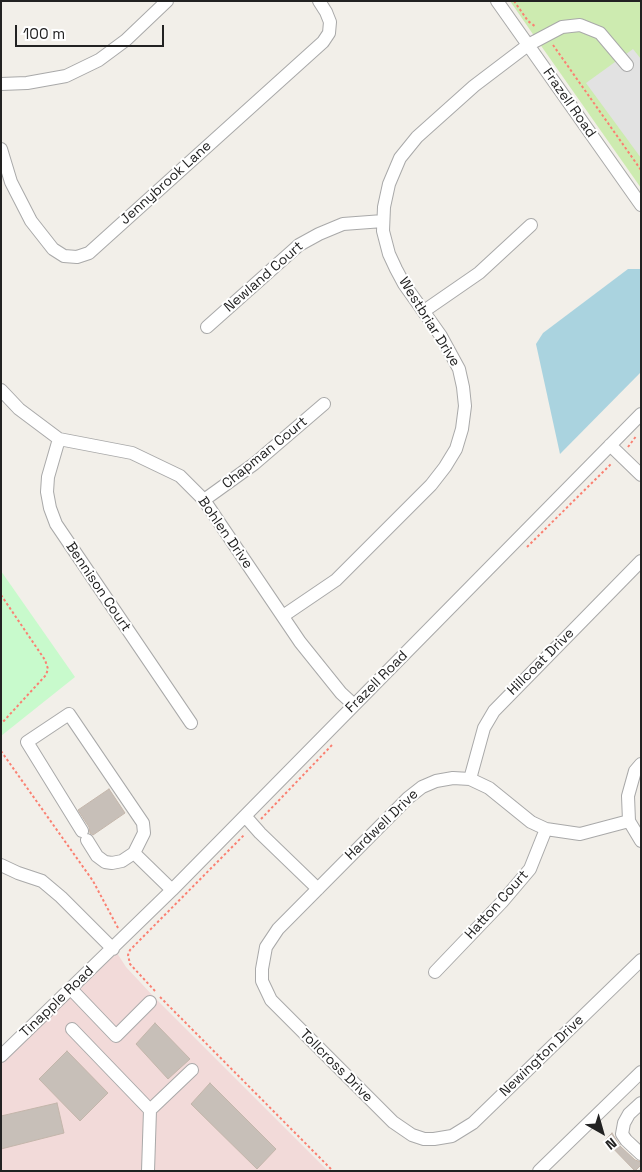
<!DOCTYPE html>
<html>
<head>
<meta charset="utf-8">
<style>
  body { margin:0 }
  #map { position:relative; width:642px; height:1172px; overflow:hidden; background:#f2efe9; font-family:"Space Grotesk",sans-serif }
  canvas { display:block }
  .frame { position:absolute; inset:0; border:2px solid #222; pointer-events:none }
  .north { position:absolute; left:577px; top:1107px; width:50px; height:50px; -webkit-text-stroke:4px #fff; paint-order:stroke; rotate:142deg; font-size:14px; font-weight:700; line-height:20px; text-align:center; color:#222 }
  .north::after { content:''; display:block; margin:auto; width:18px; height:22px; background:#222; clip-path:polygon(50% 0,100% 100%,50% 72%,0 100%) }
  .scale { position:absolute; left:15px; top:25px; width:149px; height:22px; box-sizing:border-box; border:2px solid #222; border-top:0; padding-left:6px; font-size:15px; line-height:18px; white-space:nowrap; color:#222; -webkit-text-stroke:4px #fff; paint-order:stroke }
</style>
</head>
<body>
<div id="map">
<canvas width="642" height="1172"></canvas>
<div class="frame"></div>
<div class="north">N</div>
<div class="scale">100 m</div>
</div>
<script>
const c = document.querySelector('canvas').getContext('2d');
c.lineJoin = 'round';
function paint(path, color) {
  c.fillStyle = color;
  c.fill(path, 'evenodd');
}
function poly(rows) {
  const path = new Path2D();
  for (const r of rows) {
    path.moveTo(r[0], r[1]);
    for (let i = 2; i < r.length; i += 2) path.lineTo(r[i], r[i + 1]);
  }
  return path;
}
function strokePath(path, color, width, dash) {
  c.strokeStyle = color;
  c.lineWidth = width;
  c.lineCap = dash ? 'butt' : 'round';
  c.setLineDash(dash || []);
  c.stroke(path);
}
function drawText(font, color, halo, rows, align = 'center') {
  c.font = font + ' "Space Grotesk",sans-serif';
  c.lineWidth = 4;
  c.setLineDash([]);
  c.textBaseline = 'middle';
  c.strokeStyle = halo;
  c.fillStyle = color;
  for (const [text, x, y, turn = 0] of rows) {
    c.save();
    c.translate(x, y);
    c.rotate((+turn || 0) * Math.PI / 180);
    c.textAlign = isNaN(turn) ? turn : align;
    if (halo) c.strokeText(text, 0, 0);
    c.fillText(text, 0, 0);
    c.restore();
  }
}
paint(poly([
  [117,953,126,967,154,997,328,1171,1,1171,1,1063]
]), '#f2dad9');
paint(poly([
  [510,1,641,1,641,188,537,40]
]), '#cdebb0');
paint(poly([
  [1,571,75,677,1,736]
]), '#c8facc');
paint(poly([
  [633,49,641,59,641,158,586,83]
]), '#e2e2e2');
paint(poly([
  [628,269,641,269,641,372,560,454,536,344,543,333]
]), '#aad3df');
const building = poly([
  [109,789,125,813,93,835,90,833,89,827,78,810,109,789],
  [155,1023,190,1059,168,1079,136,1044,155,1023],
  [67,1051,108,1093,80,1121,39,1079,67,1051],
  [210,1083,276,1149,257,1169,191,1104,210,1083],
  [57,1103,64,1133,1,1149,1,1116,57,1103],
  [612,1133,620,1146,635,1160,641,1162,641,1165,635,1171,605,1140,612,1133]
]);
paint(building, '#c7bfb8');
strokePath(building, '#c4b6ab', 1);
const minor = poly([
  [497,1,641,205],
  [1,84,27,83,66,76,99,60,126,40,167,1],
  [1,149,11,182,31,221,53,249,64,256,77,257,89,253,323,42,329,33,330,22,326,12,319,1],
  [424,311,479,273,531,225],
  [207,327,299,245,319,234,343,224,383,221],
  [1,390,19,409,59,439,132,453,180,476,204,500,300,642,341,693,354,705],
  [59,439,48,477,47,492,50,508,56,524,191,723],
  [610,445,641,475],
  [204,500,254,464,324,404],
  [283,616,336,580,431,485,445,467,456,449,462,429,465,406,463,387,459,369,441,336,404,284,396,269,389,254,383,231,384,207,389,184,400,158,417,137,474,86,528,45,562,27,580,25,600,33,627,65],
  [641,764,635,771,628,796,629,821,641,841],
  [470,779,484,728,494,711,641,561],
  [245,816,260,833,318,889],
  [629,821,580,834,546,829,531,822,489,788,470,779,453,778,436,781,422,787,408,798,278,929,266,947,262,969,262,981,271,1000,393,1122,412,1135,424,1139,434,1139,452,1136,473,1123,641,960],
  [82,831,27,742,69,714,143,823,144,833,134,853,172,890],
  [87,840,97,856,105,862,112,863,122,861,134,853],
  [1,865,18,873,42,881,61,897,113,949],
  [435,972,502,902,530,869,546,829],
  [71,989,116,1036,150,1002],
  [72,1029,150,1110],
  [1,1056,172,890,641,414],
  [641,1103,629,1114,624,1123,622,1134,626,1140,641,1154],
  [148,1171,150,1110,192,1070],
  [539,1171,641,1072]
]);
strokePath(minor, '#a9a9a9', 14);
strokePath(poly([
  [514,1,528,21,536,27],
  [553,45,641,170],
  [628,447,637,435],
  [527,547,612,463],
  [1,595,45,660,48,669,46,675,1,724],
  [1,751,93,881,118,928],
  [261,819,332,745],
  [155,991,130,964,128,955,130,950,245,834],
  [160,997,333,1171]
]), '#fa8072', 2, [2.5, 2.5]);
strokePath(minor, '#fff', 12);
drawText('14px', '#222', '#fff', [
  ["Frazell Road",569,103,55],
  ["Jennybrook Lane",166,183,-42],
  ["Newland Court",264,277,-41],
  ["Westbriar Drive",429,322,58],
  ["Chapman Court",265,453,-39],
  ["Bohlen Drive",225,533,55],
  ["Bennison Court",98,587,56],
  ["Hillcoat Drive",541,662,-45],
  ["Frazell Road",377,682,-45],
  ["Hardwell Drive",382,825,-44],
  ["Hatton Court",497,905,-48],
  ["Tinapple Road",57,1002,-44],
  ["Newington Drive",542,1056,-44],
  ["Tollcross Drive",336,1066,45]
]);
</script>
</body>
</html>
